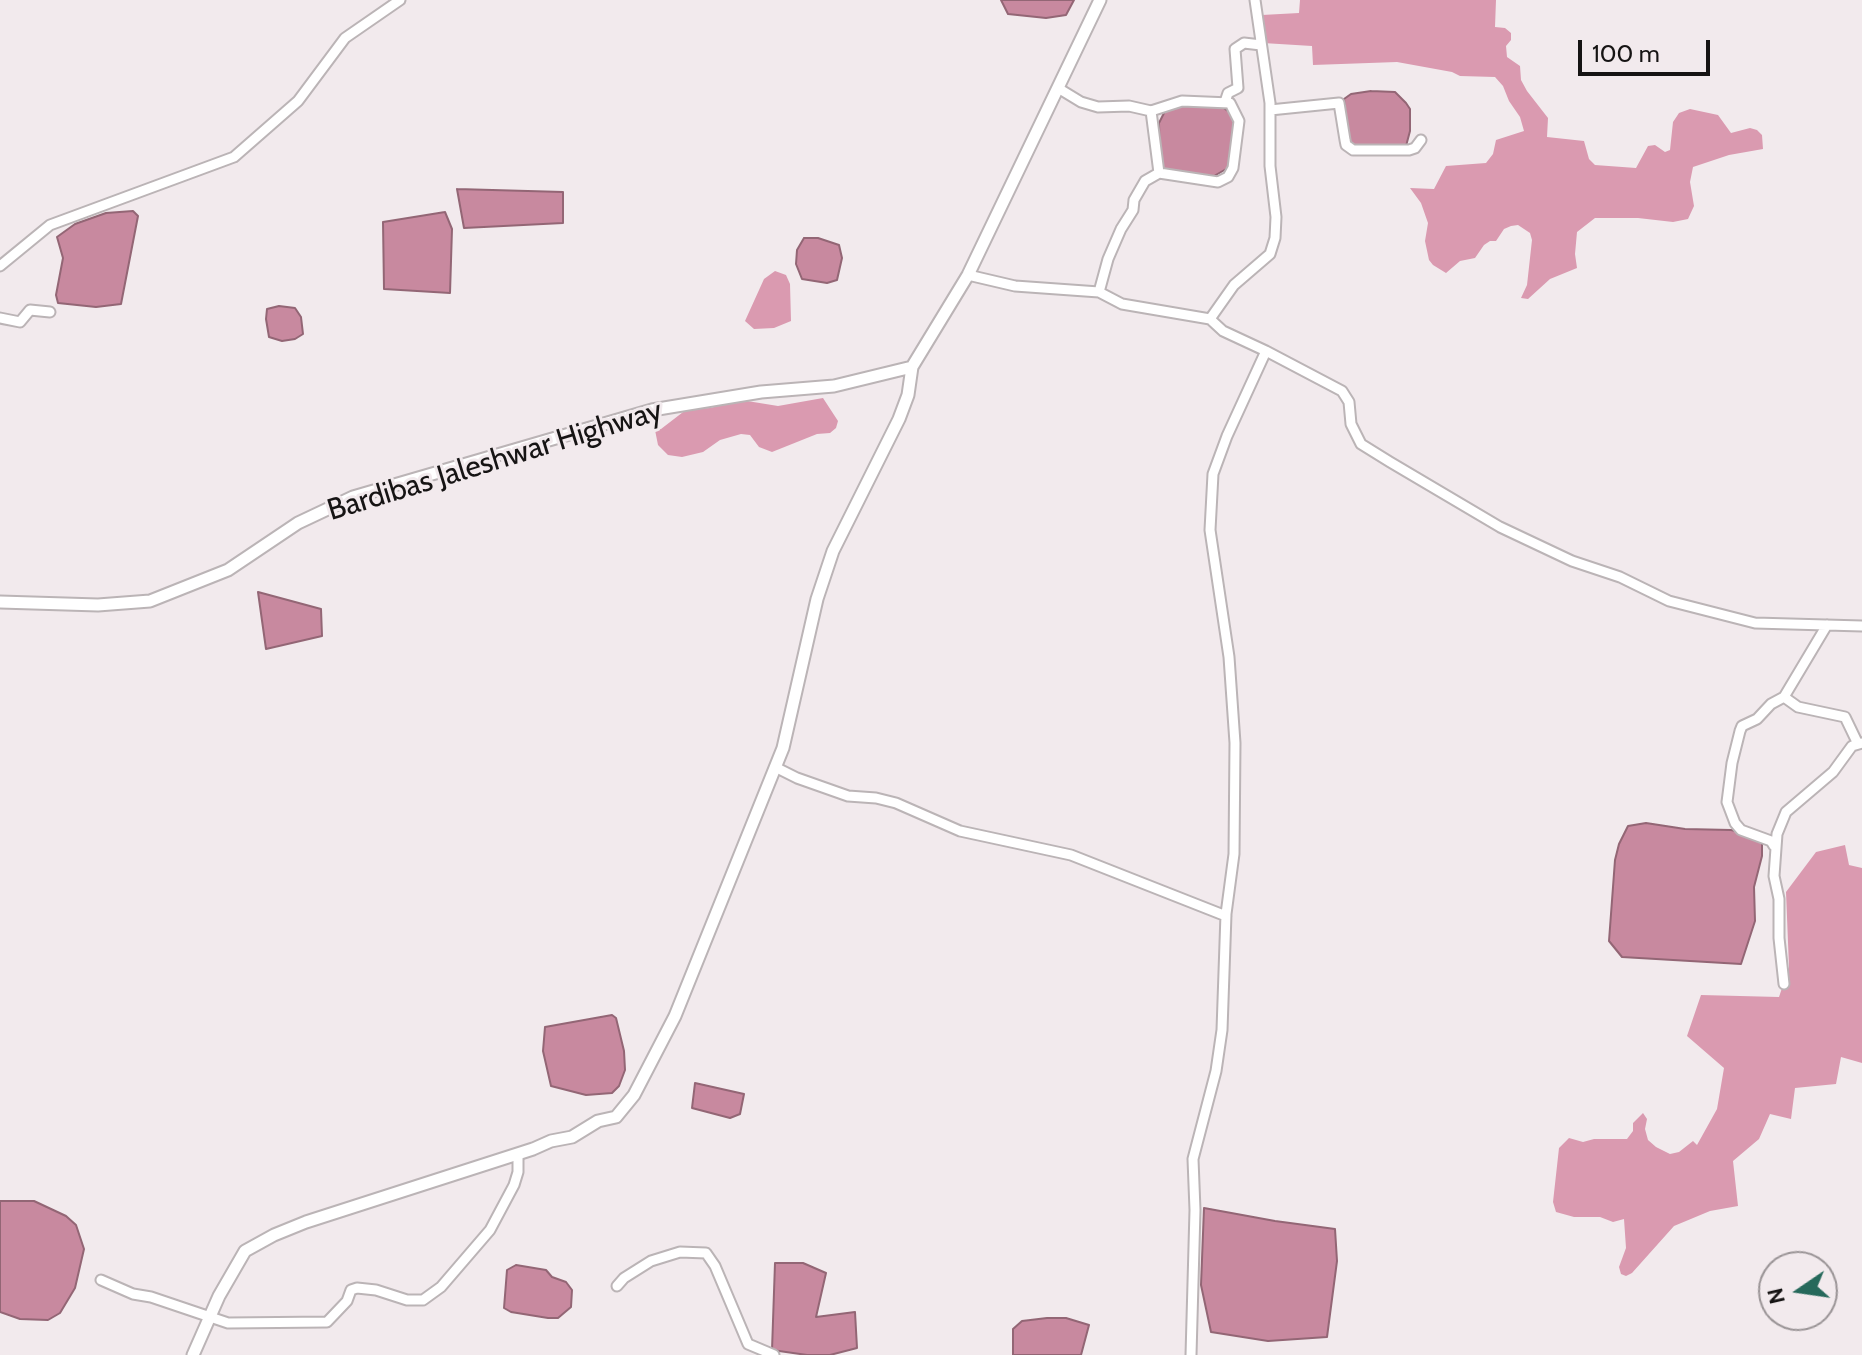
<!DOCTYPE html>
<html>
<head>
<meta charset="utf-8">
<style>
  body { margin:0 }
  #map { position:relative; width:1862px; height:1355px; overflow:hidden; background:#f2eaed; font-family:Cabin,sans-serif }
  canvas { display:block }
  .north { position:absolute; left:1758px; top:1251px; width:80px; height:80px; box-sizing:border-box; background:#f2eaed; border:2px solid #9a9496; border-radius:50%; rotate:257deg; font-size:22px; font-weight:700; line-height:32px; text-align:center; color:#161414 }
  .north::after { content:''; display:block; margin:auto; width:28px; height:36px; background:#26695b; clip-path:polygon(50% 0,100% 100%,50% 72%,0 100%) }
  .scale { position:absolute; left:1578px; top:40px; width:132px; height:36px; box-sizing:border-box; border:4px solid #161414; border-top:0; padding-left:10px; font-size:24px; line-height:28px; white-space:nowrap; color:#161414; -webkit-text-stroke:6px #f2eaed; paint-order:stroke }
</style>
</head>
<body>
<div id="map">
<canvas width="1862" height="1355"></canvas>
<div class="north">N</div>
<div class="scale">100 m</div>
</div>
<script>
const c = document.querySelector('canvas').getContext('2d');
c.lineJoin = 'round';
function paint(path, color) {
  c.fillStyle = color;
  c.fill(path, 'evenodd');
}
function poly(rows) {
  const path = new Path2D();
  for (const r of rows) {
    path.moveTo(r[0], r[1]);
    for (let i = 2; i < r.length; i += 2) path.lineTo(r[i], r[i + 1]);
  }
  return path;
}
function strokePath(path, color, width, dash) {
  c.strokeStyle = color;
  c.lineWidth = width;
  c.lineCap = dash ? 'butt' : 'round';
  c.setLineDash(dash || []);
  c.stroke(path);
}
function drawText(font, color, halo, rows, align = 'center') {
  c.font = font + ' Cabin,sans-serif';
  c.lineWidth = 6;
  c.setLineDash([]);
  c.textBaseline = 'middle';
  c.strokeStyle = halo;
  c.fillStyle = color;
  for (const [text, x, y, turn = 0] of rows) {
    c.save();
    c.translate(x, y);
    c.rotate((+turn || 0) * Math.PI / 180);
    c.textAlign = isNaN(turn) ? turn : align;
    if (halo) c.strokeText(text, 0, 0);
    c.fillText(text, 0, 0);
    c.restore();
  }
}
paint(poly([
  [1300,0,1496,0,1495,27,1505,28,1511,33,1511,40,1506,46,1507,57,1520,66,1521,80,1527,91,1548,118,1547,137,1584,141,1589,159,1595,165,1636,168,1648,146,1655,145,1665,152,1670,150,1673,122,1679,113,1690,109,1718,115,1731,133,1750,128,1757,130,1762,135,1763,149,1729,155,1693,167,1690,182,1694,206,1688,219,1673,222,1638,218,1595,218,1577,232,1575,254,1577,268,1550,279,1528,299,1521,298,1527,285,1532,240,1530,233,1518,225,1511,226,1504,229,1496,241,1490,241,1484,245,1475,258,1460,261,1446,273,1433,265,1429,260,1425,241,1428,223,1421,203,1410,188,1434,189,1446,166,1486,163,1493,154,1496,140,1524,131,1520,117,1509,101,1503,86,1495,77,1460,76,1452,72,1397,62,1313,65,1312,46,1263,43,1262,15,1299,13],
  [775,271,786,275,790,284,791,321,774,328,754,329,745,321,764,279],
  [823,398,838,421,836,428,830,433,817,434,772,452,759,447,750,435,741,434,720,440,703,452,682,457,668,455,658,445,655,430,661,429,687,409,710,408,741,400,778,406],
  [1845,845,1849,865,1862,868,1862,1063,1841,1057,1836,1084,1795,1088,1791,1119,1770,1114,1759,1139,1733,1161,1738,1206,1710,1211,1674,1226,1632,1273,1626,1276,1621,1274,1619,1267,1626,1248,1624,1219,1613,1222,1600,1217,1574,1217,1556,1212,1553,1202,1559,1148,1569,1138,1583,1142,1594,1139,1627,1139,1633,1131,1633,1123,1643,1113,1647,1119,1645,1129,1648,1140,1656,1147,1670,1154,1679,1152,1693,1141,1697,1145,1717,1109,1724,1068,1687,1036,1701,995,1779,997,1789,967,1786,892,1816,852]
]), '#da9ab0');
const water = poly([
  [1001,0,1074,0,1066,15,1046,18,1008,14,1001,0],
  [1371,91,1395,92,1406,103,1410,109,1410,131,1406,146,1349,146,1344,99,1351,94,1371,91],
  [1179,105,1222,107,1231,113,1234,123,1231,162,1228,168,1214,176,1170,171,1160,167,1159,123,1167,107,1179,105],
  [457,189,563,192,563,223,464,228,457,189],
  [133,211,138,216,121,304,96,307,58,303,56,295,63,258,57,237,75,224,106,213,133,211],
  [445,212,452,229,450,293,384,289,383,222,445,212],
  [804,238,818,238,839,245,842,258,837,280,827,283,802,279,796,264,797,250,804,238],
  [279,306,295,308,301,317,303,334,295,339,282,341,269,337,266,319,267,309,279,306],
  [258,592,321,609,322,636,266,649,258,592],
  [1646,823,1685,829,1731,830,1753,835,1762,841,1762,856,1754,887,1755,921,1741,964,1622,957,1609,941,1615,860,1619,844,1628,826,1646,823],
  [612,1015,616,1018,624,1051,625,1070,619,1086,612,1093,586,1095,551,1086,543,1051,545,1027,612,1015],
  [695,1083,744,1094,740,1114,730,1118,692,1108,695,1083],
  [0,1201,34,1201,66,1216,76,1225,84,1249,75,1288,60,1313,48,1320,20,1319,0,1312,0,1201],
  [1204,1208,1275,1221,1335,1229,1337,1261,1327,1337,1268,1341,1211,1332,1201,1285,1204,1208],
  [775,1263,803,1263,826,1273,816,1317,855,1312,857,1348,830,1355,807,1355,772,1350,775,1263],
  [516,1265,546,1270,552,1277,566,1282,572,1290,571,1307,558,1318,548,1318,511,1312,504,1308,507,1270,516,1265],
  [1047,1318,1066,1318,1089,1325,1081,1355,1013,1355,1013,1329,1022,1321,1047,1318]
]);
paint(water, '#c8899f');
strokePath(water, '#936675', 2);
const minor = poly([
  [1058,88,1081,102,1098,107,1129,106,1151,111,1159,173,1145,181,1134,200,1133,210,1121,229,1108,259,1099,292],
  [1225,102,1228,93,1238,88,1235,49,1244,43,1261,45],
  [1270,110,1339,103,1345,140,1346,145,1353,150,1409,150,1415,148,1421,140],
  [1151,111,1182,101,1230,103,1239,121,1233,168,1228,177,1218,182,1159,173],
  [0,266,50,225,234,157,298,101,345,38,400,0],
  [968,275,1015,286,1099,292,1122,304,1210,319,1223,331,1266,351,1342,391,1349,402,1351,424,1361,444,1390,462,1500,527,1572,561,1620,577,1669,601,1755,623,1862,626],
  [0,318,20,322,30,310,50,312],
  [1210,319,1234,285,1270,254,1275,238,1276,217,1270,166,1270,103,1255,0],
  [1827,625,1784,697,1798,707,1845,717,1858,744],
  [775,767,797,778,848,796,876,798,896,803,960,831,1071,855,1226,916],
  [1774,846,1771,841,1741,830,1735,823,1727,802,1732,763,1740,731,1742,726,1757,719,1771,704,1784,697],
  [1784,984,1779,938,1779,899,1774,876,1777,834,1786,812,1833,772,1852,746,1862,743],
  [101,1280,133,1294,151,1297,228,1323,327,1322,347,1301,351,1290,357,1288,376,1290,407,1300,423,1300,441,1287,490,1230,514,1185,518,1172,518,1154],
  [617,1286,624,1278,651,1261,680,1252,706,1253,715,1266,748,1344,774,1355],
  [1191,1355,1195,1210,1193,1159,1216,1071,1222,1030,1226,914,1234,854,1235,743,1229,657,1210,530,1213,474,1227,436,1266,351]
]);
const major = poly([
  [0,602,98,605,150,601,228,570,298,523,353,497,652,410,761,392,834,386,912,367],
  [193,1355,219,1296,245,1251,274,1235,306,1222,533,1149,551,1141,572,1137,598,1121,616,1117,634,1095,675,1016,783,748,817,599,833,551,899,419,908,395,912,367,968,275,1100,0]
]);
strokePath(minor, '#bbb4b6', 13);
strokePath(major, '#bbb4b6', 15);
strokePath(minor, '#fff', 9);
strokePath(major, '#fff', 11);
drawText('30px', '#161414', '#f2eaed', [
  ["Bardibas Jaleshwar Highway",495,461,-17]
]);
</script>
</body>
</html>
